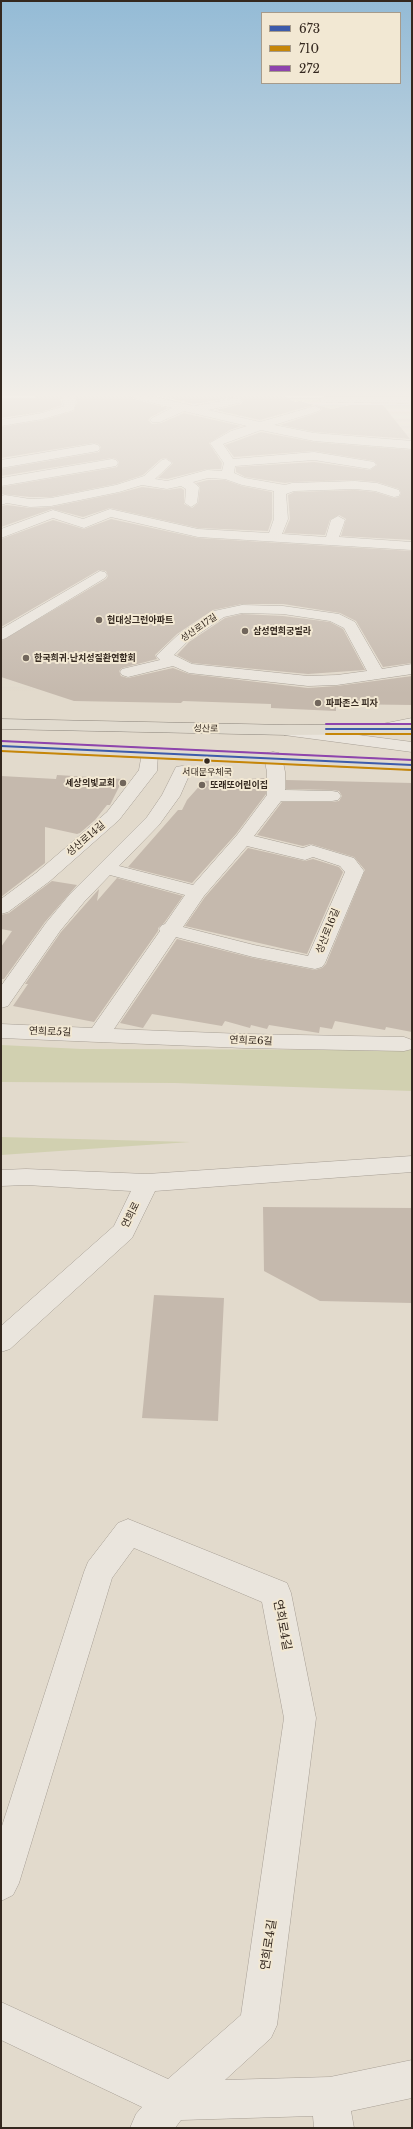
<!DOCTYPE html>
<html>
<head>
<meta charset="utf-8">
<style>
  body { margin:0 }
  #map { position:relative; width:413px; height:2129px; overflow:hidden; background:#e2dacc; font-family:"Libre Baskerville",serif }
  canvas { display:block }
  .frame { position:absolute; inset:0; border:2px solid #34281f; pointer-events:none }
  .legend { position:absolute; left:261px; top:12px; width:140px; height:72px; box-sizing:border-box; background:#f2e8d3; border:1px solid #a69b8b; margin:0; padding:5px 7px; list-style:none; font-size:12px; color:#34281f }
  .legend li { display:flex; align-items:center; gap:8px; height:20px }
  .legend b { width:20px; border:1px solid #a69b8b }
</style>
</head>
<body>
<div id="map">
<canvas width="413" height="2129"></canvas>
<div class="frame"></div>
<ul class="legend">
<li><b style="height:5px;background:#3d5bab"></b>673</li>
<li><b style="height:5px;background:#c68608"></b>710</li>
<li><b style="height:5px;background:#8e44ad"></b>272</li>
</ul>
</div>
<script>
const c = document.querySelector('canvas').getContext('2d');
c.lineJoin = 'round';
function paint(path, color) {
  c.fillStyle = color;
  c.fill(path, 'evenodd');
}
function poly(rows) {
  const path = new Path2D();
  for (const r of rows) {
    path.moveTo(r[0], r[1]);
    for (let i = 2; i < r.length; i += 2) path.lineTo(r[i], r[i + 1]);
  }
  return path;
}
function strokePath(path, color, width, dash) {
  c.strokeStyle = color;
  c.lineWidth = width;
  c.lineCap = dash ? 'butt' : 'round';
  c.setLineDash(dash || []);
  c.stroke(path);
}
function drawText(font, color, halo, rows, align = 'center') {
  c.font = font + ' "Libre Baskerville","Noto Sans KR",serif';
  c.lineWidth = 4;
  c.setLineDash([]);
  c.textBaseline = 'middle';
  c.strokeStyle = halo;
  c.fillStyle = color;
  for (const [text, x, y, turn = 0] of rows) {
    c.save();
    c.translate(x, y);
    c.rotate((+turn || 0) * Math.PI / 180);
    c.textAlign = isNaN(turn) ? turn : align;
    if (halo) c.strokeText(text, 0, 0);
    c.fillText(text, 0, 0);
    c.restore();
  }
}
paint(poly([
  [1,1045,81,1049,412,1050,412,1091,175,1083,1,1082],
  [1,1137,190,1142,1,1155]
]), '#d1d0b0');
paint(poly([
  [35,396,60,396,62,405,42,412,1,418,1,398,35,398],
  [75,396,130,396,134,399,168,408,151,417,148,420,152,424,161,423,184,413,241,426,230,430,209,443,222,463,221,469,207,469,167,479,158,478,173,463,166,458,161,459,143,475,116,484,51,497,30,497,1,494,1,487,117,467,119,462,116,459,112,458,1,476,1,469,99,452,101,447,98,444,94,443,1,458,1,427,43,420,74,411,77,402],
  [158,396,284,396,295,402,300,401,314,405,260,420,215,410,241,404,243,401,237,397,194,404],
  [317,405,332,409,350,405,383,405,410,439,314,432,280,425,319,412,322,409],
  [261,432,314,442,412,450,412,540,341,536,346,519,339,515,330,520,325,535,284,533,290,519,288,495,294,492,355,490,375,492,394,498,399,497,401,493,399,489,377,482,355,480,292,482,285,483,245,477,236,472,236,467,314,462,370,470,377,465,374,461,314,451,234,457,225,445],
  [208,480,225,480,242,486,272,492,272,519,268,531,198,528,110,508,83,517,52,509,1,527,1,506,7,505,30,508,51,507,119,493,142,487,167,490,181,488,184,490,184,504,192,508,198,503,200,487,196,483],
  [111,519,198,538,412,551,412,663,383,667,356,621,340,613,283,604,242,604,213,610,177,634,155,655,157,659,122,668,119,671,121,676,128,678,173,668,189,674,308,688,337,686,412,676,412,705,336,704,336,711,271,708,271,704,183,701,181,703,74,701,1,677,1,641,106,579,108,576,106,571,99,570,1,627,1,539,53,520,84,529],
  [242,614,283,616,330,622,343,629,365,670,308,674,192,663,177,655,189,642,225,618],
  [57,775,123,779,110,805,107,805,95,820,80,833,77,834,45,827,45,863,1,897,1,776,56,779],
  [266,778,266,794,236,834,192,883,128,867,178,810,182,810,187,800,204,781],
  [286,780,412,783,412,1032,386,1027,385,1030,335,1021,332,1029,320,1027,319,1033,269,1025,267,1029,251,1025,250,1028,225,1021,222,1026,152,1014,143,1028,120,1023,177,939,253,958,315,970,322,968,326,964,365,870,354,857,311,844,303,846,257,835,282,802,332,802,339,801,342,796,339,791,332,790,286,789],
  [248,848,305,861,313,859,339,867,343,872,307,954,185,926,205,897],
  [117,878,183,896,164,923,158,928,158,931,94,1022,13,1006,28,984,25,984,61,932,99,889,97,901],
  [52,881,77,885,45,922,4,979,1,979,1,947,12,931,1,929,1,915,9,913],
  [263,1207,412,1208,412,1303,320,1301,264,1271],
  [154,1295,224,1298,218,1421,142,1418]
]), '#c5b9ad');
const minor = poly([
  [61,396,73,396,76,402,74,410,43,419,1,426,1,420,42,413,64,406,61,396],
  [132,396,152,396,194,406,236,398,242,401,240,403,208,410,260,422,315,406,321,409,319,411,274,425,314,433,412,441,412,449,314,441,261,430,223,444,233,459,314,452,374,462,376,465,370,469,314,460,235,466,234,473,245,478,285,485,292,483,355,481,377,483,399,490,400,493,399,496,394,497,375,491,355,489,294,491,286,494,288,519,282,534,326,537,331,520,338,516,345,520,339,537,412,542,412,550,198,537,111,517,84,528,53,518,1,538,1,529,53,510,83,519,110,509,198,529,269,533,274,519,274,491,242,485,225,479,208,478,193,482,199,487,197,503,191,507,185,503,186,489,181,486,167,489,142,485,119,492,51,506,30,507,7,503,1,505,1,496,5,495,30,499,51,498,116,485,144,476,162,460,166,459,172,463,155,479,167,481,207,470,222,471,224,463,210,443,231,431,247,426,184,411,160,422,152,422,150,420,152,418,172,408,134,398,132,396],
  [325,397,412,397,412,403,321,402,319,400,321,398,325,397],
  [94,444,98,445,100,448,98,451,1,468,1,460,94,444],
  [112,459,116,460,118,463,116,466,1,486,1,478,112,459],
  [100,571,105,572,107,575,105,578,6,638,1,640,1,629,100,571],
  [242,605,283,606,339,614,355,622,382,669,412,664,412,674,337,685,308,686,189,673,173,666,128,677,122,675,120,672,122,669,160,660,156,656,159,653,178,635,214,611,242,605],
  [242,613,283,614,330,621,344,628,367,671,337,675,308,676,192,664,174,655,188,641,224,617,242,613],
  [412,718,412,728,388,733,382,732,380,728,382,724,412,718],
  [290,726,412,742,412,752,284,735,282,731,284,727,290,726],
  [150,748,156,749,158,753,157,771,119,820,50,881,8,912,1,914,1,899,36,873,107,812,139,770,142,753,144,749,150,748],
  [273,752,279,753,282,757,285,772,285,790,332,791,338,792,341,796,338,800,332,801,281,801,254,836,303,848,311,845,354,858,364,871,325,963,322,967,315,969,253,957,176,937,114,1029,244,1034,404,1037,412,1040,412,1049,404,1051,244,1048,1,1038,1,1024,92,1028,160,931,159,929,162,925,165,924,185,895,110,875,84,902,60,931,8,1006,1,1008,1,986,46,923,70,894,147,817,162,795,176,767,182,766,188,767,191,771,180,796,159,825,119,866,193,885,237,835,267,795,267,772,264,757,267,753,273,752],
  [247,846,305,860,313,857,340,866,345,872,308,956,254,945,183,927,204,896,247,846],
  [412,1156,412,1172,155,1191,132,1238,10,1349,1,1352,1,1326,114,1226,131,1191,26,1185,1,1186,1,1170,26,1169,147,1174,412,1156],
  [128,1519,287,1583,291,1593,316,1718,277,2025,271,2038,225,2080,330,2077,412,2060,412,2098,351,2111,354,2128,314,2128,313,2116,181,2120,175,2128,130,2128,136,2114,142,2107,1,2040,1,2002,168,2079,241,2015,284,1718,262,1602,134,1548,112,1578,19,1883,13,1895,1,1901,1,1829,84,1572,88,1562,118,1523,128,1519]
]);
const major = poly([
  [1,719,288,725,412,724,412,734,288,735,1,729,1,719],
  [1,741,412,760,412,770,1,751,1,741]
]);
strokePath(minor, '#a79f95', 1);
strokePath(major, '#8c857c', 1);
paint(minor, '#eae5dd');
paint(major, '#e1dbcf');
strokePath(poly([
  [326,729,412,729],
  [1,746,412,765]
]), '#3d5bab', 2);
strokePath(poly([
  [326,734,412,734],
  [1,751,412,770]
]), '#c68608', 2);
strokePath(poly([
  [326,724,412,724],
  [1,741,412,760]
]), '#8e44ad', 2);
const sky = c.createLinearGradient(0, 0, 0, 694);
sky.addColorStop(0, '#94bbd6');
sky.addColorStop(0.57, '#f2eee8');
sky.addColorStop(1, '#f2eee800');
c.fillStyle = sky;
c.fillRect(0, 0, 413, 694);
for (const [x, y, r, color] of [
  [99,620,4,"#71665c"],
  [245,631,4,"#71665c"],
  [26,658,4,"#71665c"],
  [318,703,4,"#71665c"],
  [207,761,3.5,"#34281f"],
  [123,783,4,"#71665c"],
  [202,785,4,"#71665c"]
]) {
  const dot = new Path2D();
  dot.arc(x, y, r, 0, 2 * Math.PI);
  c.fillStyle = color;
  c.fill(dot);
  strokePath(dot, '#f2e8d3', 1.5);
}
drawText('bold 9px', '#34281f', '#f2e8d3', [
  ["현대싱그런아파트",107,620],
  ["삼성연희궁빌라",253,631],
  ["한국희귀·난치성질환연합회",34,658],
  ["파파존스 피자",326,703],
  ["세상의빛교회",115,783,"right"],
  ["또래또어린이집",210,785]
], 'left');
drawText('9px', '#34281f', '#f2e8d3', [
  ["성산로17길",199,628,-34],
  ["성산로",206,729,1]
]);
drawText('9px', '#34281f', '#f2e8d3', [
  ["서대문우체국",207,772]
]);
drawText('10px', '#34281f', '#f2e8d3', [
  ["성산로14길",86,839,-41],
  ["성산로16길",328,931,-68],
  ["연희로5길",50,1032,2],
  ["연희로6길",251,1041,2],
  ["연희로",131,1215,-63]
]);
drawText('12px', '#34281f', '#f2e8d3', [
  ["연희로4길",282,1625,79],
  ["연희로4길",269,1945,-82]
]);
</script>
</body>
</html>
